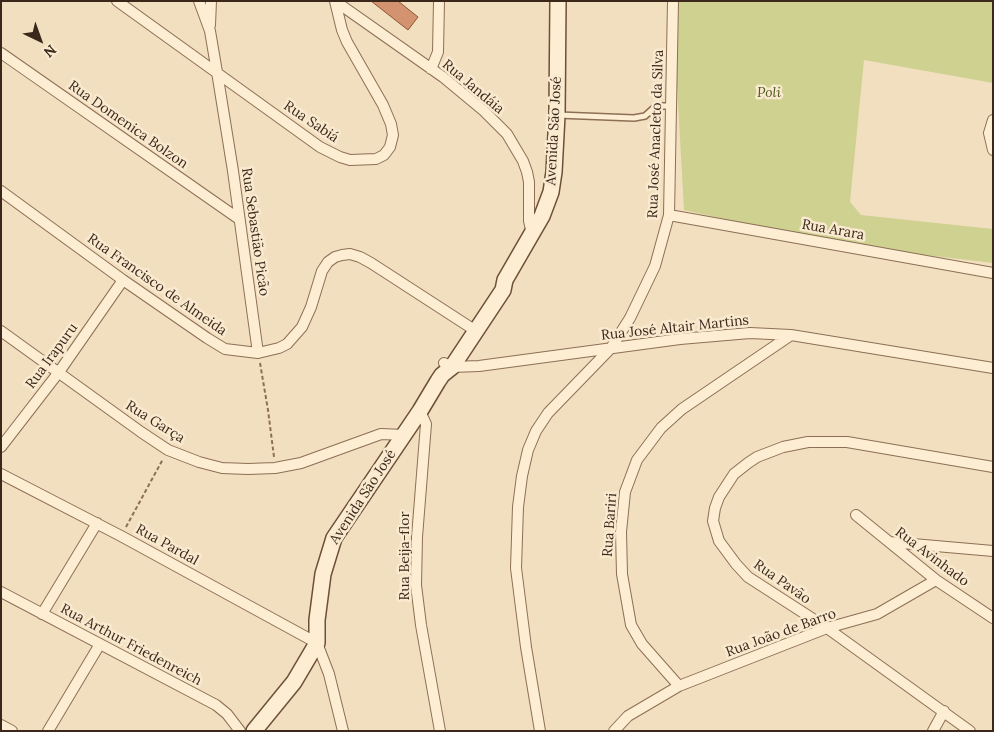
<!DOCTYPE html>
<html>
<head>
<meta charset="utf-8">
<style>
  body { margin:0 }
  #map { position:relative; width:994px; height:732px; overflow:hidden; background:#f2dfbf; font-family:Lora,serif }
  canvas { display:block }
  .frame { position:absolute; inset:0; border:2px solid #3b281b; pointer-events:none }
  .north { position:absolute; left:15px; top:15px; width:50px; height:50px; -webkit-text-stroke:4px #f9eacf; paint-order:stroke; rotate:138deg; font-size:14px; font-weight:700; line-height:20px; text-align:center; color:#3b281b }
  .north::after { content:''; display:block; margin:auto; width:18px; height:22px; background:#3b281b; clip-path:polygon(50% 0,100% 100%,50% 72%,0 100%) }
</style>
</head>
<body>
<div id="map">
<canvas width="994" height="732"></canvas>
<div class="frame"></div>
<div class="north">N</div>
</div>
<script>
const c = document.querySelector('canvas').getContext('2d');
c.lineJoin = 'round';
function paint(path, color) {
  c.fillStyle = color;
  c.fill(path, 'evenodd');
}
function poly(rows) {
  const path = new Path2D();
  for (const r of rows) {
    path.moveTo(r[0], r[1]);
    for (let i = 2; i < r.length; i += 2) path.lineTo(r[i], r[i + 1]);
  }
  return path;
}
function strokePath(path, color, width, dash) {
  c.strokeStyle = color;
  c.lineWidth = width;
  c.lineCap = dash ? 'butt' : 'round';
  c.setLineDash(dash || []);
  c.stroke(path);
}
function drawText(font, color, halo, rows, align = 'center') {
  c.font = font + ' Lora,serif';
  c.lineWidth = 5;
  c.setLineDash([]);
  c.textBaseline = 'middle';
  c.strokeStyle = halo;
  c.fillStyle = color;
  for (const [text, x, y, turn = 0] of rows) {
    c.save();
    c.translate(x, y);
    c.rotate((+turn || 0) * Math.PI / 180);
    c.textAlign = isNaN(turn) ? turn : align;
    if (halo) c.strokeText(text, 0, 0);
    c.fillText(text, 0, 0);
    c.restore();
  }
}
paint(poly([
  [674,1,993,1,993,83,864,60,850,202,861,215,993,229,993,263,832,244,684,210,673,14]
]), '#cfd191');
const building = poly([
  [371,1,398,1,418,17,408,30,371,1]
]);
paint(building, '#d49370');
strokePath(building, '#8e5438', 1);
const lane = poly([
  [558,115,634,118,645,116,656,106,671,106]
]);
const street = poly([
  [117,1,320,147,340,157,350,160,376,159,384,155,390,147,393,135,391,124,383,105,347,42,342,30,335,1],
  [199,1,210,31,217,72,233,171,258,353],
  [335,1,443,77,484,111,507,134,523,161,527,172,529,182,529,221,532,234],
  [210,25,211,1],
  [1,53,239,219],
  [431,69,438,52,439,1],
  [993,120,989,133,993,150],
  [1,191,123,280,207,338,225,349,258,353,279,348,287,344,302,327,311,307,322,271,328,262,335,257,342,255,350,254,360,257,371,263,476,331],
  [669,215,993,273],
  [1,331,141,432,168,450,199,462,222,468,248,469,275,468,301,463,381,434,404,435],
  [444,363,452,367,479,366,680,339,750,333,791,335,993,368],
  [420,411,426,424,417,537,416,585,421,625,440,731],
  [1,447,59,372,123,280],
  [1,474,121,536,317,643,329,674,343,731],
  [856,515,936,580,993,618],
  [890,542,993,551],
  [1,592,216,705,227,714,240,731],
  [42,614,97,523],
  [679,686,642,644,631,625,622,574,621,532,625,492,637,460,661,428,682,409,791,335],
  [1,725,12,731],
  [48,731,100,644],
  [540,731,526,647,516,568,518,507,522,476,528,450,536,431,548,413,611,348,630,318,655,266,669,215,673,1],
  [614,731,628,716,679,686,827,628,877,614,936,580],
  [933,731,944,711],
  [970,731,827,628,748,577,736,564,719,541,713,521,715,508,719,497,734,474,748,463,757,457,783,447,808,442,847,442,993,467]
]);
const secondary = poly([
  [254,731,294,682,317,643,317,620,323,574,334,538,420,411,438,381,442,375,452,367,503,290,505,280,542,216,551,192,554,172,557,115,558,1]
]);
strokePath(lane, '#8d6f55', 8);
strokePath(street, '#8d6f55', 12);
strokePath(secondary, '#6e4f38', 18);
strokePath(poly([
  [260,363,268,410,274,457],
  [126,527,163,459]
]), '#8d6f55', 2, [4, 2.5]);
strokePath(lane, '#fcedd3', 5);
strokePath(street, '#fcedd3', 10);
strokePath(secondary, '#fcedd3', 15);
drawText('14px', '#3b281b', '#f9eacf', [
  ["Rua Jandáia",473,87,40],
  ["Rua Sabiá",311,122,34],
  ["Rua Domenica Bolzon",128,125,35],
  ["Avenida São José",554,131,-87],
  ["Rua José Anacleto da Silva",656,134,-88],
  ["Rua Arara",833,230,10],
  ["Rua Sebastião Picão",255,232,82],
  ["Rua Francisco de Almeida",157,285,35],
  ["Rua José Altair Martins",675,328,-6],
  ["Rua Irapuru",52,356,-54],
  ["Rua Garça",155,422,32],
  ["Avenida São José",363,497,-57],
  ["Rua Bariri",610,525,-86],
  ["Rua Pardal",167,545,29],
  ["Rua Beija-flor",405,556,-90],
  ["Rua Avinhado",932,557,37],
  ["Rua Pavão",782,582,35],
  ["Rua João de Barro",781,633,-20],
  ["Rua Arthur Friedenreich",131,645,28]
]);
drawText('italic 14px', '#4f5920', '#f9eacf', [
  ["Poli",769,93]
]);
</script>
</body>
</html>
